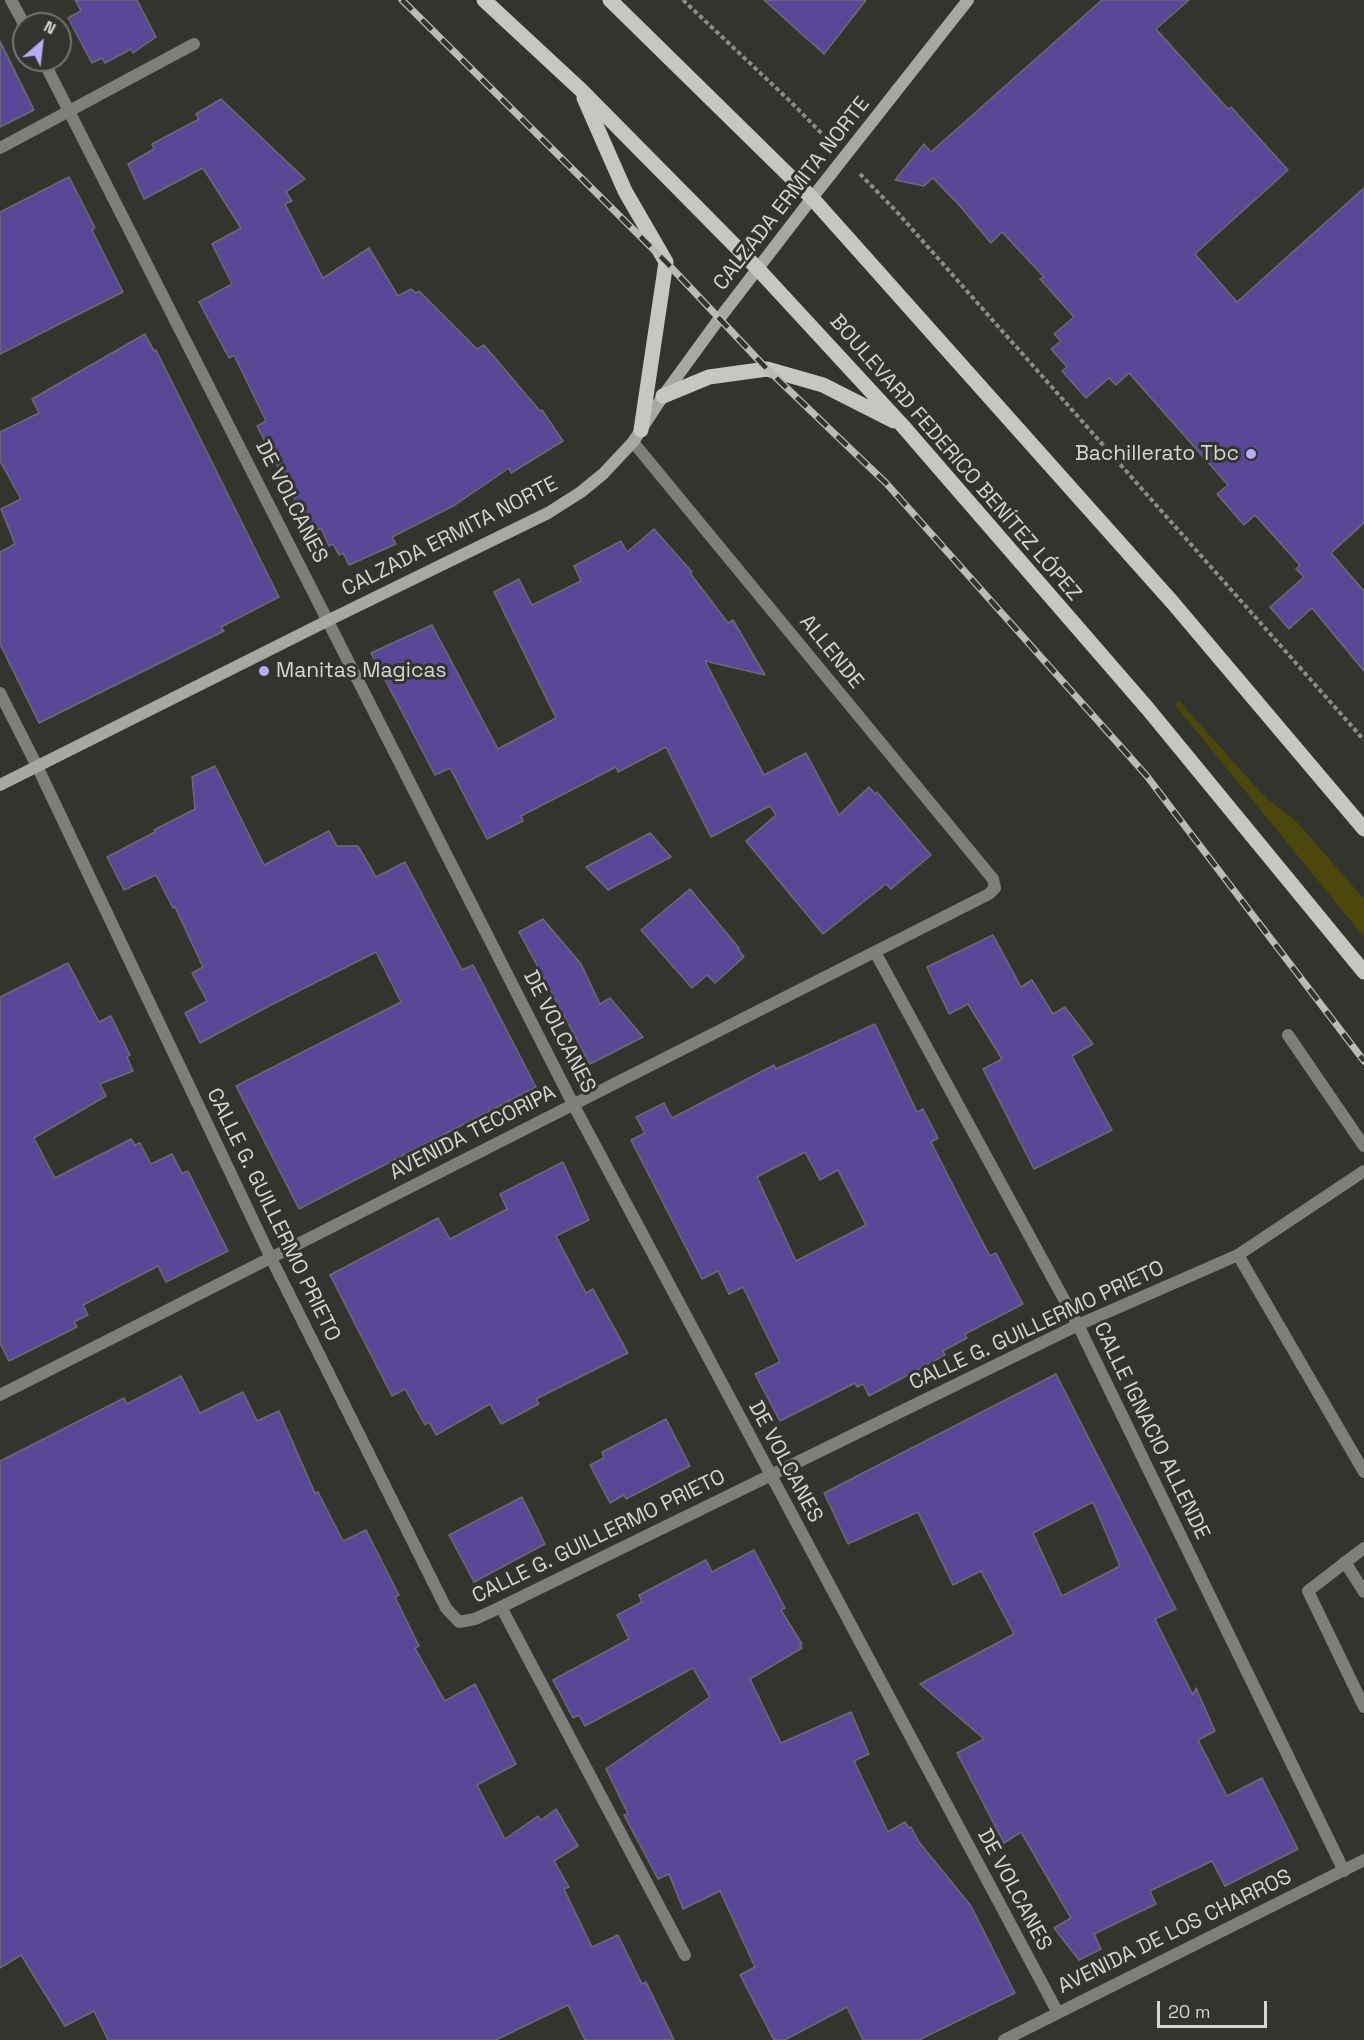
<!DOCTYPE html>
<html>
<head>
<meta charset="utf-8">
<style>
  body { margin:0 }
  #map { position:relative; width:1364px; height:2040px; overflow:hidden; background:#34342f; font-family:"Space Grotesk",sans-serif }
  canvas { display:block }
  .north { position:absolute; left:12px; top:12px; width:60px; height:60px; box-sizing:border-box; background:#34342f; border:2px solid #757570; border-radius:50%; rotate:28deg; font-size:16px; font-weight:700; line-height:24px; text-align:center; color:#d6d6d2 }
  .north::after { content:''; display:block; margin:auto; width:21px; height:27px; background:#b8abf7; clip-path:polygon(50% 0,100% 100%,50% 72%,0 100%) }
  .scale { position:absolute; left:1157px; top:2001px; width:110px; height:27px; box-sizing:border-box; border:3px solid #d6d6d2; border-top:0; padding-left:8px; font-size:18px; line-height:21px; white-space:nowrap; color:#d6d6d2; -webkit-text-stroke:4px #34342f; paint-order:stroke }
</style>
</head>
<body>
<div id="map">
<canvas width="1364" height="2040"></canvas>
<div class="north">N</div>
<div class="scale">20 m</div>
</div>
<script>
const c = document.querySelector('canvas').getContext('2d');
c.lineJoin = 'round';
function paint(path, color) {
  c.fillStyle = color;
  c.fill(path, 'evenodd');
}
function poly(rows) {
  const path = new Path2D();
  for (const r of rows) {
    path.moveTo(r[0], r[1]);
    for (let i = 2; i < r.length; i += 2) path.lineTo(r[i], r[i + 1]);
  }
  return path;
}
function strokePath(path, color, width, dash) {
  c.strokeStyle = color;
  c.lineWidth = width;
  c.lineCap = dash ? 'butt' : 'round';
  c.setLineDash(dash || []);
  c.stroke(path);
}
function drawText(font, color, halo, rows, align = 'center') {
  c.font = font + ' "Space Grotesk",sans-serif';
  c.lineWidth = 6;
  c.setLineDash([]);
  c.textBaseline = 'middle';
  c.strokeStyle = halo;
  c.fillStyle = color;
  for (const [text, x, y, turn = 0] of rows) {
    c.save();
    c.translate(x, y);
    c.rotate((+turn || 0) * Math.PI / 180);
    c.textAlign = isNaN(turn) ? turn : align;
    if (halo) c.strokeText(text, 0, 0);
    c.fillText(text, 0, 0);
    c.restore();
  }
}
paint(poly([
  [1179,701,1254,785,1270,801,1296,821,1364,899,1364,937,1175,705]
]), '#4b470a');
const building = poly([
  [75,0,137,0,156,37,133,53,131,49,105,63,102,58,92,63,68,18,81,11,75,0],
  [764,0,866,0,824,54,764,0],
  [1102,0,1189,0,1156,29,1228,109,1231,107,1288,170,1195,254,1237,302,1364,188,1364,523,1331,553,1364,591,1364,671,1312,608,1289,629,1270,607,1304,577,1296,569,1300,565,1255,515,1244,525,1217,494,1228,485,1129,373,1116,385,1109,378,1086,398,1062,371,1067,367,1051,349,1061,341,1054,334,1074,317,1040,279,1044,277,1002,232,991,243,959,205,933,178,924,186,895,180,924,144,931,152,1102,0],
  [0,41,34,110,0,127,0,41],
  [221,99,305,179,286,192,292,201,285,204,323,278,369,248,398,296,411,289,416,293,419,291,477,349,484,345,540,411,542,410,563,441,511,473,509,468,455,505,392,537,396,544,349,565,343,553,339,555,333,544,329,546,321,528,312,533,257,426,266,421,234,355,229,358,199,302,232,284,212,244,241,228,203,168,144,199,128,164,154,149,152,144,199,119,196,114,221,99],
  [69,177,95,228,92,230,123,292,0,354,0,212,69,177],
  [145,334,154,351,156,350,279,597,221,627,224,631,39,723,0,644,0,552,15,544,1,509,21,499,0,461,0,432,39,413,32,399,145,334],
  [654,529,692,572,690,573,728,623,733,620,765,675,705,661,764,775,806,753,839,815,869,787,875,794,877,792,931,855,891,889,886,884,823,934,746,841,776,815,770,806,711,837,666,747,618,772,616,767,521,816,523,821,487,839,450,768,435,775,371,653,432,625,498,749,556,718,494,592,519,579,532,605,581,581,574,566,621,541,627,552,654,529],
  [215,766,264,865,329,831,337,846,358,846,376,877,405,862,462,970,473,965,536,1087,299,1209,236,1086,401,1002,376,952,269,1006,200,1043,185,1013,207,1001,192,973,203,967,175,907,173,908,156,875,124,890,107,857,155,832,154,830,195,809,192,777,215,766],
  [650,833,671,857,608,890,586,867,650,833],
  [690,889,739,948,738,949,744,957,715,983,707,975,692,988,641,930,690,889],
  [543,919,581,964,600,1004,610,998,643,1037,590,1064,519,932,543,919],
  [993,935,1021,987,1032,980,1053,1014,1065,1007,1093,1044,1072,1056,1112,1130,1034,1169,983,1069,1002,1059,968,1004,949,1014,927,967,993,935],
  [68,963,99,1022,111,1016,130,1055,127,1057,133,1071,100,1084,106,1096,34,1138,55,1178,131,1139,135,1145,140,1143,151,1164,172,1154,182,1173,188,1171,228,1251,166,1282,158,1266,83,1305,88,1315,74,1322,77,1327,9,1361,0,1343,0,997,68,963],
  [875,1024,917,1112,923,1109,938,1138,931,1142,960,1199,990,1256,996,1253,1023,1304,965,1334,967,1338,943,1351,945,1355,869,1396,863,1384,857,1387,855,1383,780,1421,755,1374,780,1362,743,1287,729,1294,718,1271,702,1279,631,1140,645,1133,636,1117,664,1103,672,1118,774,1065,776,1069,875,1024],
  [805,1152,820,1180,838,1170,866,1225,796,1261,757,1177,805,1152],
  [563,1162,589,1220,556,1236,586,1293,593,1289,628,1353,536,1399,539,1404,501,1424,490,1404,436,1435,429,1422,425,1425,405,1389,392,1396,330,1275,438,1218,450,1239,507,1209,500,1194,563,1162],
  [1056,1374,1176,1609,1155,1619,1193,1695,1196,1688,1215,1731,1198,1740,1227,1796,1262,1778,1298,1849,1225,1886,1212,1861,1150,1891,1156,1904,1094,1934,1101,1949,1079,1960,1054,1928,1071,1918,1021,1832,1004,1843,957,1753,984,1739,920,1684,1014,1634,981,1571,953,1585,918,1512,848,1544,824,1493,1056,1374],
  [1093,1502,1120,1566,1062,1596,1033,1533,1093,1502],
  [181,1376,200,1413,243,1392,257,1421,279,1411,315,1493,318,1492,343,1541,366,1530,399,1595,395,1597,419,1646,415,1648,445,1701,475,1684,516,1764,477,1785,505,1839,538,1816,541,1820,556,1809,578,1846,554,1861,569,1887,564,1889,592,1947,618,1935,642,1984,646,1982,674,2040,585,2040,568,2005,496,2040,108,2040,94,2011,65,2026,21,1955,0,1968,0,1461,124,1398,127,1404,181,1376],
  [666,1419,690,1466,626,1499,624,1495,610,1503,590,1465,604,1458,602,1452,666,1419],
  [522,1497,545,1544,474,1582,449,1535,522,1497],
  [754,1550,785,1608,781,1610,802,1644,800,1645,802,1648,750,1679,781,1743,851,1712,869,1754,854,1761,888,1832,905,1822,909,1828,911,1827,919,1842,971,1906,1015,1993,919,2040,863,2040,847,2007,785,2040,774,2040,740,1975,755,1967,720,1891,683,1909,669,1874,658,1879,624,1815,628,1814,606,1769,710,1697,693,1668,585,1726,579,1715,573,1718,553,1680,629,1639,617,1615,642,1602,639,1595,706,1560,712,1572,754,1550]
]);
paint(building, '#5a4896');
strokePath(building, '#6b6b71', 1.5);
strokePath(poly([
  [683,0,792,103,828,140],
  [860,174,897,212,1364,740]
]), '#8c8c88', 4, [4.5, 3]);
strokePath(poly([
  [1364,1548,1308,1591,1364,1707],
  [1345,1562,1364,1592]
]), '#7e7e7b', 12);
strokePath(poly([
  [11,0,24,24],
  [43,60,573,1104,1058,2013],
  [0,148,194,44],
  [0,693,37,766,270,1256,446,1608,459,1622,475,1619,501,1607,1078,1325,1238,1255,1364,1171],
  [875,952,1078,1325,1344,1871],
  [1288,1035,1364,1146],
  [1238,1255,1364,1472],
  [0,1395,989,894,995,888,993,879,633,442],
  [501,1607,685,1955],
  [1004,2040,1364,1860]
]), '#7e7e7b', 12);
strokePath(poly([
  [0,785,329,620,548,513,581,492,603,474,633,442,663,396,719,319,812,198,968,0]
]), '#a7a7a3', 12);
strokePath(poly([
  [484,0,581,90,758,269,902,425,1148,709,1364,972],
  [610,0,812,198,1173,603,1364,829],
  [584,98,625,191,666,262,641,430],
  [663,396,709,377,767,369,823,385,894,421]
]), '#c7c7c1', 15);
const rail = poly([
  [402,0,666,262,767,369,886,483,1146,775,1364,1061]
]);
strokePath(rail, '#bbbbb7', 7);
strokePath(rail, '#34342f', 4.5, [14]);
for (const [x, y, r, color] of [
  [1251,454,6,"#b8abf7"],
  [264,671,6,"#b8abf7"]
]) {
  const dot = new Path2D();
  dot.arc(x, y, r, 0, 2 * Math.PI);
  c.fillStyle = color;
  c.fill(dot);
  strokePath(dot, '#34342f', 2);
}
drawText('21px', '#d6d6d2', '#34342f', [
  ["CALZADA ERMITA NORTE",792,194,-52],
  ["BOULEVARD FEDERICO BENÍTEZ LÓPEZ",955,458,49],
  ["DE VOLCANES",291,502,63],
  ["CALZADA ERMITA NORTE",450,537,-27],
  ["ALLENDE",831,652,51],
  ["DE VOLCANES",559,1032,63],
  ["AVENIDA TECORIPA",473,1133,-27],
  ["CALLE G. GUILLERMO PRIETO",273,1215,64],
  ["CALLE G. GUILLERMO PRIETO",1037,1326,-25],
  ["CALLE IGNACIO ALLENDE",1151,1431,64],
  ["DE VOLCANES",785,1462,62],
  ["CALLE G. GUILLERMO PRIETO",599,1537,-26],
  ["DE VOLCANES",1014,1890,62],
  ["AVENIDA DE LOS CHARROS",1175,1932,-26]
]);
drawText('21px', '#d6d6d2', '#34342f', [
  ["Bachillerato Tbc",1239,454],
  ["Manitas Magicas",276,671,"left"]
], 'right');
</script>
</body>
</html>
